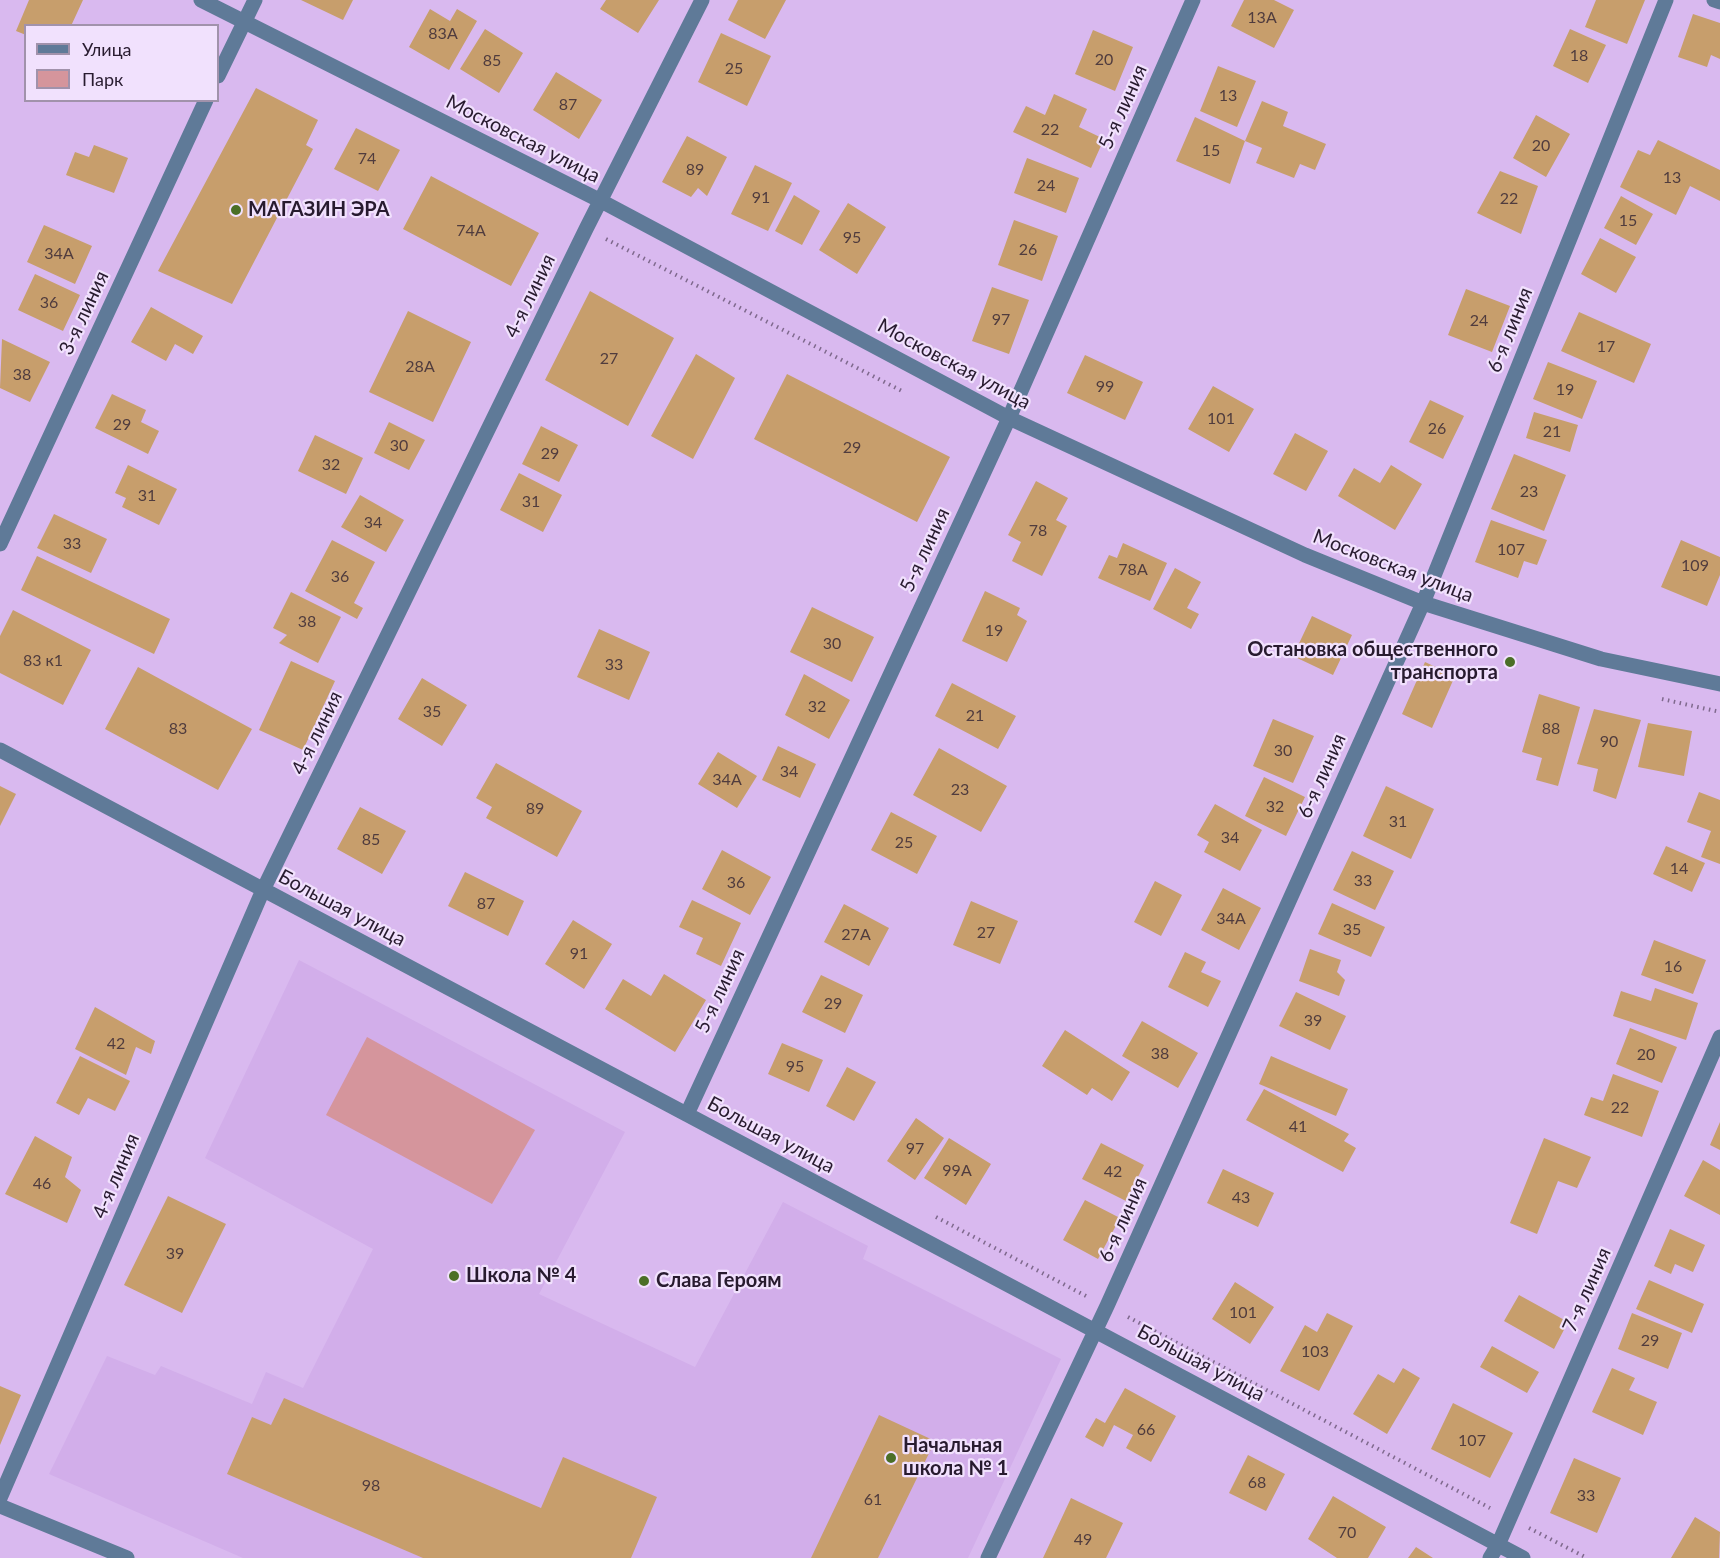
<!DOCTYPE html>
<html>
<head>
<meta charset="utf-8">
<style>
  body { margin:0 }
  #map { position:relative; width:1720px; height:1558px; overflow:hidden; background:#d9b9ef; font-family:Lato,sans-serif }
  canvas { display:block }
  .legend { position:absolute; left:24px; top:24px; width:195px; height:78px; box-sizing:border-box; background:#f1e1fd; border:2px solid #a192ab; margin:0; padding:8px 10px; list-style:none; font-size:18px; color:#281b2f }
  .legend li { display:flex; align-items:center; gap:12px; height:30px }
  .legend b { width:30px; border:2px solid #a192ab }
</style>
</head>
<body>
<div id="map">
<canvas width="1720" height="1558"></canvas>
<ul class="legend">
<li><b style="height:8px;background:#5f7a98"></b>Улица</li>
<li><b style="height:16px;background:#d5959c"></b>Парк</li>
</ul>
</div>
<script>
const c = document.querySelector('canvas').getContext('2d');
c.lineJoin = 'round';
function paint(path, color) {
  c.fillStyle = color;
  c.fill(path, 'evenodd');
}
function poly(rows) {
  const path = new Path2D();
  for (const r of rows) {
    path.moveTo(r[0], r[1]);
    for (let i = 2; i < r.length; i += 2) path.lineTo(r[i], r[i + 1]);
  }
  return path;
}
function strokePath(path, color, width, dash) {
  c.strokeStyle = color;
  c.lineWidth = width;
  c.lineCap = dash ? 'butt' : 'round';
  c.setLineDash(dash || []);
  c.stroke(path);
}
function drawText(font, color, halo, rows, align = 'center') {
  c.font = font + ' Lato,sans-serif';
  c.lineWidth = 4.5;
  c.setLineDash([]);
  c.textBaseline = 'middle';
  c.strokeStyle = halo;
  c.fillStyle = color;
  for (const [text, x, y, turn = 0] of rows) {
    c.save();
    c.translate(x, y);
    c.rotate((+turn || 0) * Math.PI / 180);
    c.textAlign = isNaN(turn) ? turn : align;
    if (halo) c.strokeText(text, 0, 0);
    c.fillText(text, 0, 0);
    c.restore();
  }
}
paint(poly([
  [299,960,625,1132,539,1294,695,1367,783,1202,868,1246,863,1259,1061,1359,968,1558,243,1558,49,1474,107,1356,155,1375,161,1366,252,1404,266,1372,303,1388,373,1249,205,1158]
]), '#d2aeea');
paint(poly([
  [367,1037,535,1130,492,1204,326,1115]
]), '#d5959c');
paint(poly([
  [29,0,83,0,71,26,26,26,26,35,16,31],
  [301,0,353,0,343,20],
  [606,0,659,0,638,33,600,9],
  [738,0,786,0,765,39,728,20],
  [1244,0,1274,0,1294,10,1274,48,1231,26],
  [1596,0,1645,0,1627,44,1585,27],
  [430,9,450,21,457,9,477,21,449,70,409,47],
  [1693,14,1720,23,1720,59,1711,55,1707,67,1678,57],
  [485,29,523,53,499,93,460,69],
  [1570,29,1606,45,1588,83,1553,66],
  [1093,30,1133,47,1115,91,1075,74],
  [721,33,771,56,747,106,698,82],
  [1218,66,1256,81,1237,127,1200,111],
  [556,72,602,100,579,139,533,110],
  [256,88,318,120,306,145,313,149,232,304,158,271],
  [1054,94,1087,109,1079,127,1104,139,1091,168,1013,132,1026,106,1045,115],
  [1262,101,1288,112,1283,126,1326,144,1315,170,1300,164,1294,178,1256,163,1262,148,1245,141],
  [1536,115,1570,134,1546,177,1513,158],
  [1195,117,1245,141,1230,184,1176,161],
  [356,128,400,150,378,191,334,169],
  [687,136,727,157,707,196,698,188,691,197,662,182],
  [1658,140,1720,170,1720,201,1690,186,1676,215,1620,187,1638,150,1650,155],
  [94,145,128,158,114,193,66,175,75,152,89,157],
  [1027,158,1079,178,1066,213,1014,193],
  [755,165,792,183,768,231,731,214],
  [1500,171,1538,186,1521,234,1477,213],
  [431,176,539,233,511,286,403,229],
  [794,195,820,211,802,245,775,231],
  [1621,196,1653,214,1636,245,1604,228],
  [848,203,886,227,857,274,819,250],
  [1014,220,1058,236,1042,281,998,265],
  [44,225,92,246,75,284,27,262],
  [1600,238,1636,257,1616,293,1581,274],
  [35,274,80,295,63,331,18,310],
  [992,287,1029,300,1009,354,972,341],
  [1466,289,1510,306,1492,352,1448,335],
  [590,291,674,338,628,426,545,380],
  [151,307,203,336,193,354,175,344,166,361,131,342],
  [408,311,471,342,433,422,369,392],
  [1579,312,1651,344,1634,383,1561,351],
  [2,339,50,362,30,402,0,388],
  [696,354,735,378,693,459,651,436],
  [1085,355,1143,382,1125,420,1067,393],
  [1548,362,1597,381,1582,419,1533,399],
  [787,374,950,457,917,522,754,439],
  [1213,386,1254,409,1229,452,1188,429],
  [112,394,146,410,141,422,159,431,148,454,95,428],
  [1430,400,1464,416,1443,459,1409,442],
  [1534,412,1578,425,1570,452,1526,438],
  [389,422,425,440,409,470,374,453],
  [541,426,578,445,559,482,522,464],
  [1295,433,1328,451,1306,491,1273,474],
  [315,435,363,458,346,494,298,471],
  [1514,454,1566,475,1544,531,1491,509],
  [128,465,177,489,159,525,122,507,126,498,115,493],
  [1391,465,1422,484,1395,530,1338,496,1354,468,1380,483],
  [519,473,562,495,543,532,500,510],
  [1036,481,1068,498,1056,520,1067,526,1042,576,1012,561,1021,542,1008,535],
  [360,495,404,520,386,552,341,527],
  [54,514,107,539,91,573,37,548],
  [1491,520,1547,540,1537,565,1524,561,1518,578,1475,562],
  [332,540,375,562,354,603,363,608,357,619,305,591],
  [1681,540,1720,557,1720,575,1707,606,1661,587],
  [1123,543,1167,563,1150,601,1098,578,1109,555,1117,558],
  [37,556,170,619,154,654,21,590],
  [1175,568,1201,582,1187,608,1199,614,1191,629,1153,609],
  [985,591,1020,608,1017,615,1027,621,1007,662,962,641],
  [291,592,341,617,318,663,279,643,287,635,273,628],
  [812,607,874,637,852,682,790,652],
  [13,610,91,650,63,705,0,673,0,636],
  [1312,616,1352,635,1333,675,1293,656],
  [599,629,650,652,629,700,577,677],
  [291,661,335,681,303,750,259,730],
  [1425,662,1455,676,1432,728,1402,714],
  [138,667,252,729,218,790,105,729],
  [804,674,850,700,829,739,785,715],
  [422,678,467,705,442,746,398,719],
  [952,683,1016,716,998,749,935,716],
  [1539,694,1580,707,1558,786,1536,780,1542,758,1522,752],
  [1594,709,1641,720,1616,799,1593,791,1598,769,1577,764],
  [1273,719,1314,736,1293,783,1253,766],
  [1648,723,1692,731,1684,776,1638,767],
  [778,746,816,764,800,798,762,780],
  [939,748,1007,786,981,832,913,795],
  [718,752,757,776,737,808,698,784],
  [496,763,582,811,557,857,486,818,492,807,476,798],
  [1264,777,1305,797,1286,836,1245,816],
  [0,786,16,794,0,826],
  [1386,786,1434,809,1411,859,1363,836],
  [1699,792,1720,800,1720,864,1701,857,1711,831,1687,822],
  [1215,804,1262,830,1240,871,1204,852,1209,842,1197,835],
  [360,807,406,831,382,874,337,849],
  [891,812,937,836,917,874,871,850],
  [1666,846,1705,863,1692,892,1653,874],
  [722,850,771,877,750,915,702,889],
  [1352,851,1394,871,1375,910,1333,890],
  [465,872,524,901,508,936,448,906],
  [1155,881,1182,895,1161,936,1134,922],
  [1223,888,1261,908,1239,950,1201,930],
  [692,900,741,923,721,966,696,954,703,938,679,927],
  [971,901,1018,921,1000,964,953,945],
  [1332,903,1385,927,1371,957,1318,934],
  [844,904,889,928,869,966,824,942],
  [573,920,612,944,584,989,545,964],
  [1654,940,1706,960,1693,994,1641,975],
  [1310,949,1341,960,1337,972,1345,980,1339,996,1299,981],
  [1185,952,1206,962,1201,972,1221,981,1208,1007,1168,987],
  [664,974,706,1000,675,1052,605,1009,623,979,651,996],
  [821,975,863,995,845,1033,802,1012],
  [1655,988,1698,1003,1686,1040,1613,1016,1621,991,1651,1001],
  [1296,992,1346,1016,1330,1050,1279,1026],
  [95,1007,155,1041,151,1054,136,1047,126,1075,75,1049],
  [1142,1021,1198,1053,1178,1088,1122,1056],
  [1630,1028,1677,1047,1662,1083,1616,1064],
  [1065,1030,1130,1072,1112,1101,1092,1088,1087,1095,1042,1066],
  [782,1043,823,1060,809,1092,768,1074],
  [80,1056,130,1081,115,1111,88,1098,79,1115,56,1103],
  [1271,1056,1348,1089,1336,1116,1259,1084],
  [847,1067,876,1082,854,1121,826,1106],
  [1613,1074,1659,1091,1642,1137,1584,1115,1591,1097,1603,1101],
  [1264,1089,1349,1134,1344,1141,1356,1148,1343,1172,1246,1120],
  [916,1118,944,1138,915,1180,887,1161],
  [1720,1122,1720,1150,1710,1145],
  [35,1136,72,1157,65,1177,81,1190,67,1223,5,1194],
  [949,1138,991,1164,966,1205,924,1178],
  [1544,1138,1591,1157,1577,1188,1558,1181,1537,1234,1510,1223],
  [1101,1143,1144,1165,1126,1201,1082,1179],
  [1703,1160,1720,1170,1720,1215,1684,1196],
  [1223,1169,1274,1193,1258,1227,1207,1203],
  [168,1196,226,1224,182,1313,124,1285],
  [1085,1200,1120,1218,1098,1259,1063,1240],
  [1670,1229,1705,1245,1693,1272,1675,1264,1671,1274,1654,1266],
  [1649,1280,1704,1304,1692,1333,1636,1309],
  [1235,1282,1274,1307,1250,1344,1212,1319],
  [1519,1295,1568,1322,1554,1349,1504,1321],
  [1327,1313,1353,1326,1319,1391,1280,1371,1305,1325,1317,1332],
  [1632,1313,1682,1333,1668,1369,1618,1349],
  [1492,1346,1539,1372,1527,1393,1480,1367],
  [1403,1368,1420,1378,1387,1434,1353,1414,1378,1374,1394,1383],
  [1612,1368,1635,1378,1629,1390,1657,1402,1643,1435,1592,1412],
  [0,1386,21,1395,0,1445],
  [1125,1388,1176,1416,1151,1462,1126,1448,1133,1435,1114,1425,1103,1447,1085,1437,1096,1418,1105,1423],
  [284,1398,541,1508,563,1457,657,1497,631,1558,423,1558,227,1474,252,1417,271,1425],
  [1453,1403,1513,1433,1490,1478,1431,1449],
  [879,1415,935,1441,878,1558,811,1558],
  [1248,1455,1285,1474,1266,1511,1229,1493],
  [1574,1458,1621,1478,1597,1533,1550,1513],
  [1333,1496,1386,1527,1368,1558,1337,1558,1308,1539],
  [1071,1498,1123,1523,1106,1558,1043,1558],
  [1695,1517,1720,1532,1719,1558,1671,1558],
  [1416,1547,1433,1558,1408,1558]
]), '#c79e6c');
strokePath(poly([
  [606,239,904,392],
  [1662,699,1720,712],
  [936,1217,1086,1296],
  [1128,1317,1490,1508],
  [1529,1528,1587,1558]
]), '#7f698d', 4, [1.5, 4.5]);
strokePath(poly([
  [201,0,601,201,1009,418,1305,555,1423,603,1601,659,1720,684],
  [1714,0,1720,2],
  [218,76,255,0],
  [0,544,206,100],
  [0,750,1523,1558],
  [687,1114,1009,418,1193,0],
  [0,1498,263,890,586,229,702,0],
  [0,1506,127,1558],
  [988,1558,1107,1306,1423,603,1666,0],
  [1490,1558,1498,1545,1720,1037]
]), '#5f7a98', 15);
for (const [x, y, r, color] of [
  [236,210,6,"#4b6f27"],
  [1510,662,6,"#4b6f27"],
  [454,1276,6,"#4b6f27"],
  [644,1281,6,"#4b6f27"],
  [891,1458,6,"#4b6f27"]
]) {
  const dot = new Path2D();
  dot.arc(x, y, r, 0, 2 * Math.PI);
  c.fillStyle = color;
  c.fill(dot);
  strokePath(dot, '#f1e1fd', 2);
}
drawText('16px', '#503c3e', null, [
  ["13А",1262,18],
  ["83А",443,34],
  ["18",1579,56],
  ["20",1104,60],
  ["85",492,61],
  ["25",734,69],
  ["13",1228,96],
  ["87",568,105],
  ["22",1050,130],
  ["20",1541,146],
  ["15",1211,151],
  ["74",367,159],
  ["89",695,170],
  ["13",1672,178],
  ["24",1046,186],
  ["91",761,198],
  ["22",1509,199],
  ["15",1628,221],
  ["74А",471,231],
  ["95",852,238],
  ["26",1028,250],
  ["34А",59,254],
  ["36",49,303],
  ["97",1001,320],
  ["24",1479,321],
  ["17",1606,347],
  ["27",609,359],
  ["28А",420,367],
  ["38",22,375],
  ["99",1105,387],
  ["19",1565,390],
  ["101",1221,419],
  ["29",122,425],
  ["26",1437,429],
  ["21",1552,432],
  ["30",399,446],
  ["29",852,448],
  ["29",550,454],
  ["32",331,465],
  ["23",1529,492],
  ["31",147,496],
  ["31",531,502],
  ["34",373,523],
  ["78",1038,531],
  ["33",72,544],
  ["107",1511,550],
  ["109",1695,566],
  ["78А",1133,570],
  ["36",340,577],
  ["38",307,622],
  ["19",994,631],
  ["30",832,644],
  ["83 к1",43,661],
  ["33",614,665],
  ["32",817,707],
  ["35",432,712],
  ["21",975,716],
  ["83",178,729],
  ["88",1551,729],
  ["90",1609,742],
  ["30",1283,751],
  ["34",789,772],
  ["34А",727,780],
  ["23",960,790],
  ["32",1275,807],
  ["89",535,809],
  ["31",1398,822],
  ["34",1230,838],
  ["85",371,840],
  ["25",904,843],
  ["14",1679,869],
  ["33",1363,881],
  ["36",736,883],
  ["87",486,904],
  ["34А",1231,919],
  ["35",1352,930],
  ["27",986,933],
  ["27А",856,935],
  ["91",579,954],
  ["16",1673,967],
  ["29",833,1004],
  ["39",1313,1021],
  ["42",116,1044],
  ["38",1160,1054],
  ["20",1646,1055],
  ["95",795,1067],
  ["22",1620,1108],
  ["41",1298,1127],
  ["97",915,1149],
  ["99А",957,1171],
  ["42",1113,1172],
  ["46",42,1184],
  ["43",1241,1198],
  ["39",175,1254],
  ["101",1243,1313],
  ["29",1650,1341],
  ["103",1315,1352],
  ["66",1146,1430],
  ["107",1472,1441],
  ["68",1257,1483],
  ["98",371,1486],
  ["33",1586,1496],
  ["61",873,1500],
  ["70",1347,1533],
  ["49",1083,1540]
]);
drawText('20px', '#281b2f', '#f1e1fd', [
  ["5-я линия",1123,107,-66],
  ["Московская улица",523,139,27],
  ["4-я линия",530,296,-64],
  ["3-я линия",84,313,-65],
  ["6-я линия",1510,330,-68],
  ["Московская улица",954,364,28],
  ["5-я линия",925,550,-65],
  ["Московская улица",1393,566,21],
  ["4-я линия",317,733,-64],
  ["6-я линия",1322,776,-66],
  ["Большая улица",342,908,28],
  ["5-я линия",720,991,-65],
  ["Большая улица",771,1135,28],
  ["4-я линия",116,1176,-67],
  ["6-я линия",1123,1220,-66],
  ["7-я линия",1587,1290,-66],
  ["Большая улица",1201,1363,28]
]);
drawText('bold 20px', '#281b2f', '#f1e1fd', [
  ["МАГАЗИН ЭРА",248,210],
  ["Остановка общественного",1498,650,"right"],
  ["транспорта",1498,673,"right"],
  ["Школа № 4",466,1276],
  ["Слава Героям",656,1281],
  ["Начальная",903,1446],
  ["школа № 1",903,1469]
], 'left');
</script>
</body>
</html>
